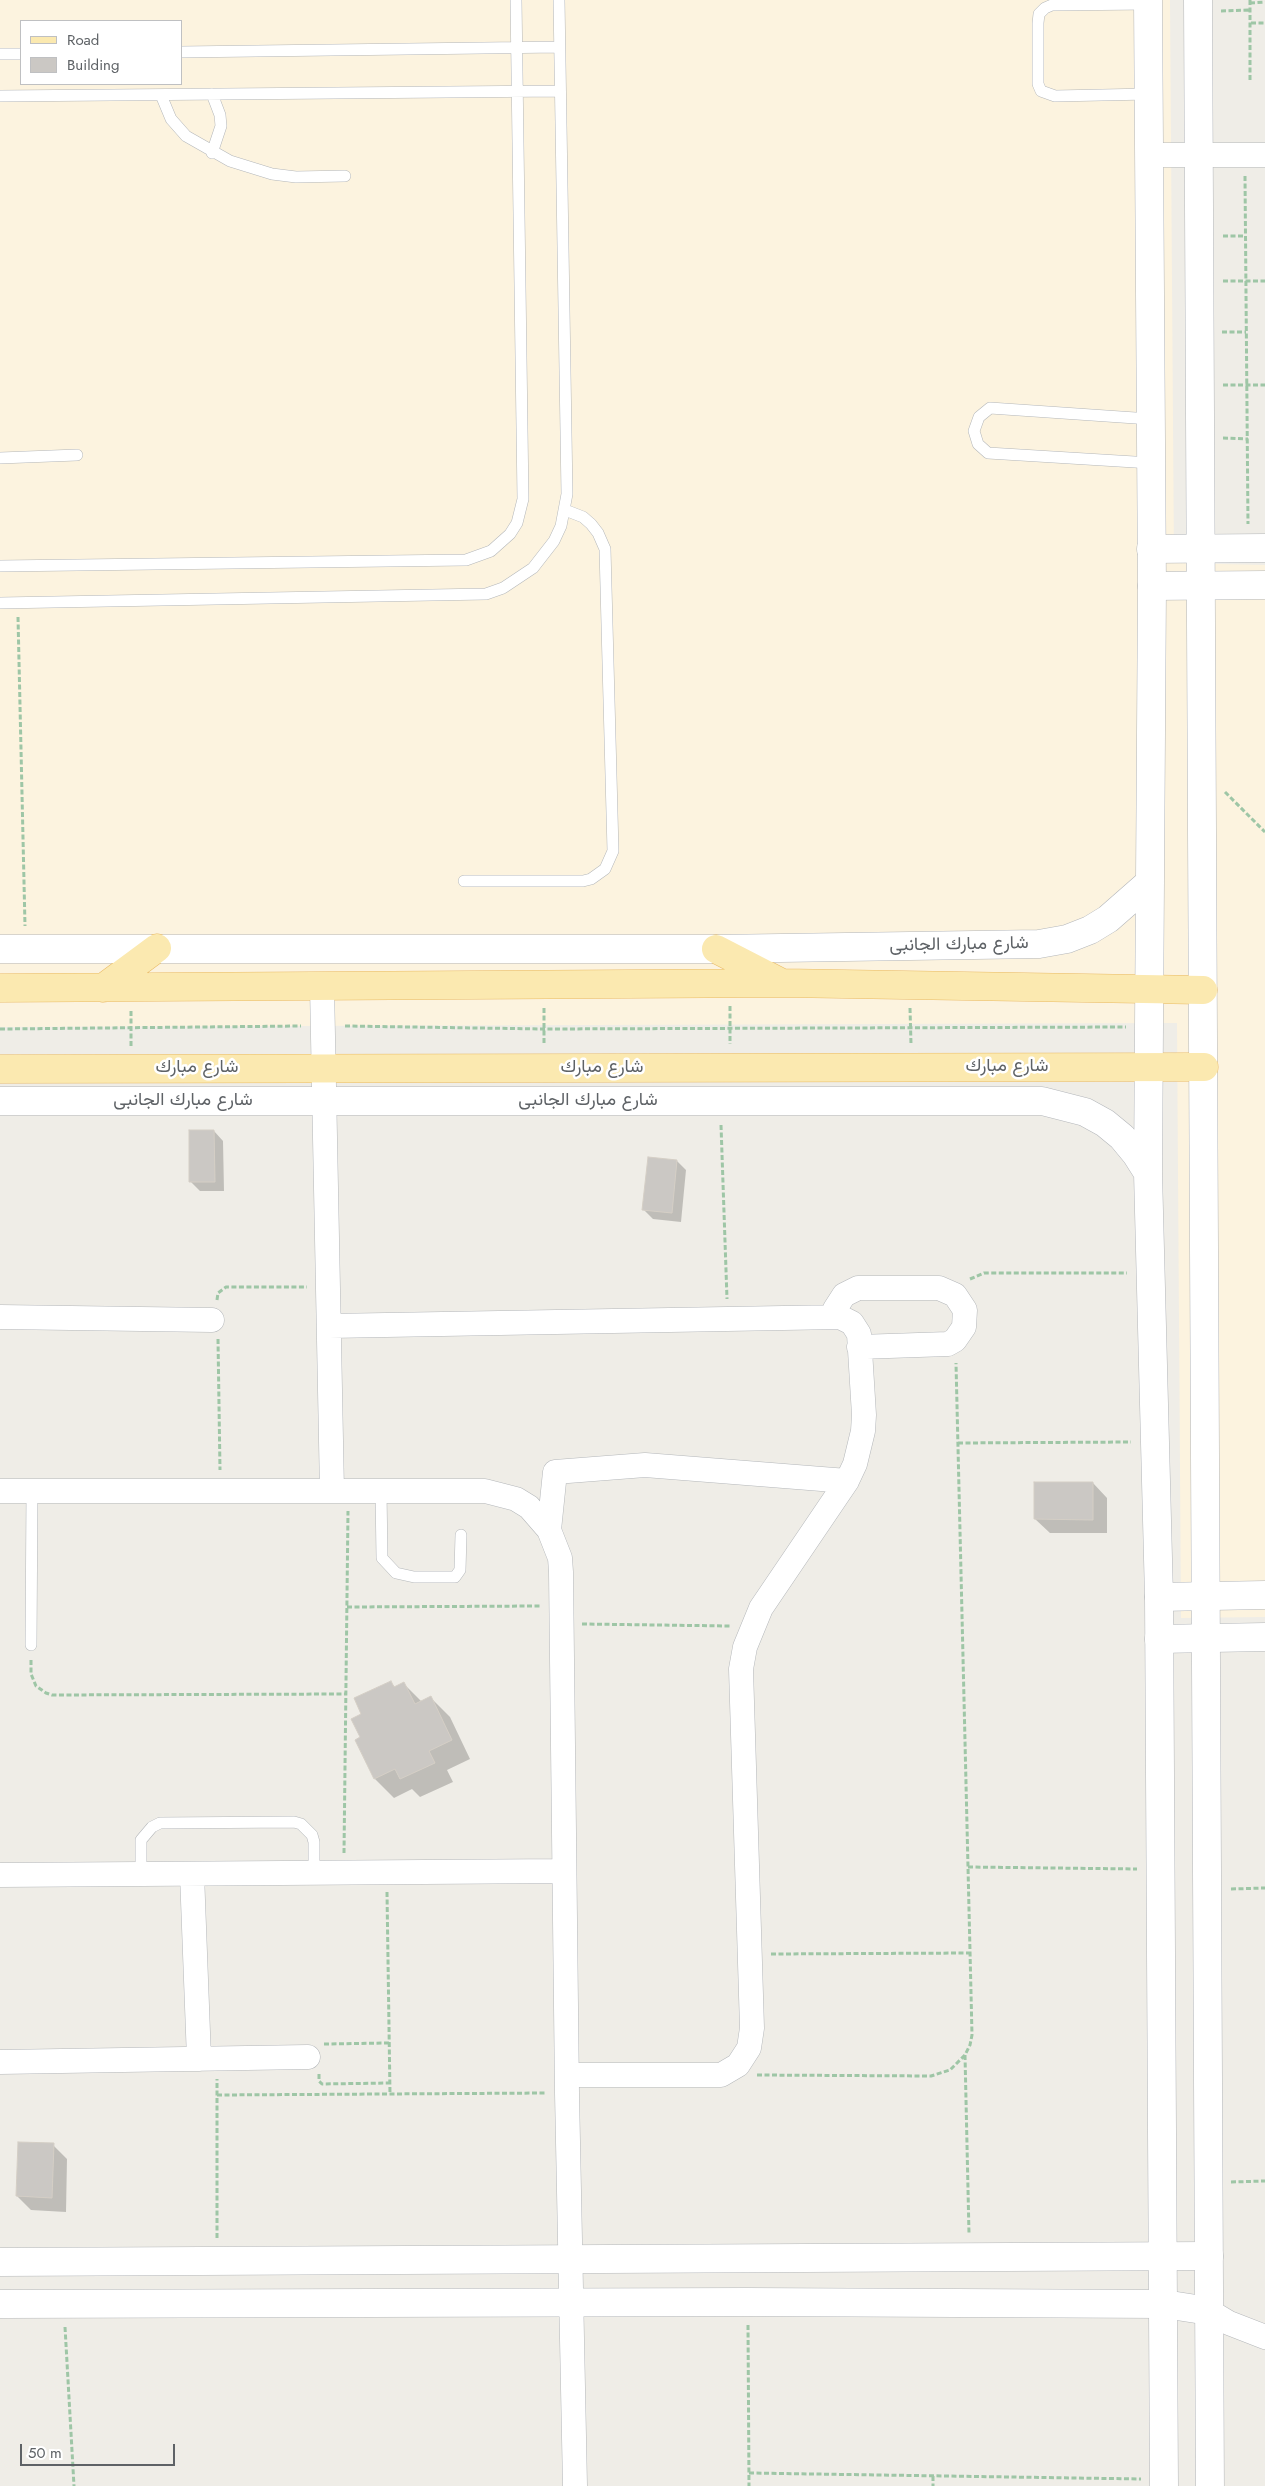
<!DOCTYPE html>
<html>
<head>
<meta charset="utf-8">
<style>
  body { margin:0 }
  #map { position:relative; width:1265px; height:2486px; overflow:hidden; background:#efede7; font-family:Jost,sans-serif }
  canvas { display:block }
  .legend { position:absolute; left:20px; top:20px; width:162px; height:65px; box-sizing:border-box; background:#fff; border:1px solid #bfc0c2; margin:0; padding:6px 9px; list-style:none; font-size:15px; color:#5e6266 }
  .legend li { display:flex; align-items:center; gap:10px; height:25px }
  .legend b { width:25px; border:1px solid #bfc0c2 }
  .scale { position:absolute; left:20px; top:2444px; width:155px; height:22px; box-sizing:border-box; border:2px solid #5e6266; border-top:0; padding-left:6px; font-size:15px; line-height:18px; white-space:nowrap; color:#5e6266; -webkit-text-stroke:4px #fff; paint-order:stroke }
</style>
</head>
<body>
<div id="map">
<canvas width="1265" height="2486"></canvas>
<ul class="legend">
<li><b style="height:6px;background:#fbe9b0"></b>Road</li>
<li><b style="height:14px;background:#cbc8c4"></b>Building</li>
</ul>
<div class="scale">50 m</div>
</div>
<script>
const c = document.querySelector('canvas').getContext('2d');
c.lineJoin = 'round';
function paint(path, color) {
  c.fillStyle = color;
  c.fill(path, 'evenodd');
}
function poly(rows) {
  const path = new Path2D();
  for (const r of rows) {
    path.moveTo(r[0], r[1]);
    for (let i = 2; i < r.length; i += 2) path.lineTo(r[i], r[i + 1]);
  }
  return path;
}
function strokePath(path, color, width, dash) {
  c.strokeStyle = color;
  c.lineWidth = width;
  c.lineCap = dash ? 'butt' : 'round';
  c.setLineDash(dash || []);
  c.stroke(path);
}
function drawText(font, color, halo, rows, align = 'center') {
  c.font = font + ' Jost,Vazirmatn,sans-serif';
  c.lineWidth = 5;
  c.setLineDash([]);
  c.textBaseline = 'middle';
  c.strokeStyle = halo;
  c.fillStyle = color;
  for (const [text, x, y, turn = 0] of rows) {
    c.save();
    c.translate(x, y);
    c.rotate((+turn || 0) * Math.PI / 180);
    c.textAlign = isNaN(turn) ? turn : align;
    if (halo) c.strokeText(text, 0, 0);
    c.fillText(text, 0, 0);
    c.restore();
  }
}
paint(poly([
  [0,0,1170,0,1174,563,1265,565,1265,1617,1181,1618,1177,1023,0,1027],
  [21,21,181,21,181,84,21,84]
]), '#fcf3df');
paint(poly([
  [214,1131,223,1141,224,1191,200,1191,191,1182],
  [677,1161,686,1170,681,1222,653,1219,644,1210],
  [1093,1483,1107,1498,1107,1533,1050,1533,1035,1519],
  [391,1683,396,1688,404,1684,422,1702,431,1698,450,1717,470,1759,447,1770,453,1782,420,1797,412,1789,394,1798,375,1779,356,1740,361,1738,363,1714],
  [53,2145,67,2159,66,2212,31,2210,17,2196]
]), '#0003');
const building = poly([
  [189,1130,214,1130,215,1182,189,1182,189,1130],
  [648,1157,677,1160,672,1213,642,1210,648,1157],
  [1034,1482,1093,1482,1093,1520,1034,1519,1034,1482],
  [391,1681,394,1687,404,1682,415,1704,431,1696,452,1740,429,1751,435,1763,400,1779,395,1769,374,1779,355,1740,360,1737,351,1719,361,1714,354,1698,391,1681],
  [18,2142,54,2143,52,2198,16,2196,18,2142]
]);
paint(building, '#cbc8c4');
strokePath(building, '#d4cec5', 1);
const service = poly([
  [1148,4,1052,5,1045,8,1039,14,1038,23,1038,84,1041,91,1055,96,1149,94],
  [181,52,559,47],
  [0,54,21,54],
  [212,94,220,115,221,126,212,153],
  [161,95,171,119,186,136,230,161,272,174,296,177,345,176],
  [0,96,560,91],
  [1150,419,990,408,979,417,974,431,978,444,988,453,1151,463],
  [0,458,77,455],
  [0,566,466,560,491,551,510,534,517,523,523,499,516,0],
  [0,603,486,594,503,588,533,568,554,541,561,526,567,494,559,0],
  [464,881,583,881,591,879,605,869,613,851,605,549,598,533,591,524,583,517,565,510],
  [381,1491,382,1558,396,1573,414,1577,455,1577,460,1570,461,1535],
  [31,1645,32,1491],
  [141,1874,141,1840,152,1827,160,1823,294,1822,301,1824,312,1835,314,1842,314,1873]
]);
const minor = poly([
  [1149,155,1265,155],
  [322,986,332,1491],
  [0,1317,212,1320],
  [833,1317,835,1309,844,1295,858,1288,939,1288,955,1295,965,1310,964,1327,955,1340,948,1344,859,1347],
  [329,1326,840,1317,852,1323,859,1334,864,1415,863,1431,855,1464,847,1481,761,1608,745,1647,741,1669,752,2028,749,2048,738,2065,721,2075,567,2075],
  [0,1491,485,1491,516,1499,529,1507,549,1530,560,1558,561,1572,567,2093,575,2486],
  [549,1530,555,1472,645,1465,847,1481],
  [192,1874,199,2059],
  [0,1875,564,1871],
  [0,2062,308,2057],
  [1209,2311,1229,2323,1265,2337]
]);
const tertiary = poly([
  [1151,549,1265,548],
  [1152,586,1265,585],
  [1159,1597,1265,1595],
  [1159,1639,1265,1637],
  [0,2262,1209,2256],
  [0,2304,747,2302,1164,2304,1209,2311]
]);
const secondary = poly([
  [1148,0,1152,586,1148,1173,1159,1597,1164,2486],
  [1198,0,1210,2486],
  [0,949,716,949,1039,944,1067,939,1090,930,1108,919,1149,883],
  [0,1101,1042,1101,1085,1112,1105,1123,1122,1137,1136,1154,1148,1173]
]);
const primary = poly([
  [716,949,780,982],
  [0,988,783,983,1203,990],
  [103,988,157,948],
  [0,1069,1204,1067]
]);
strokePath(service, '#b4b7ba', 12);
strokePath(minor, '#b4b7ba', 25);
strokePath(tertiary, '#b4b7ba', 29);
strokePath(secondary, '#b3b6ba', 29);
strokePath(primary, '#eabb65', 29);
strokePath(poly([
  [1250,0,1250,81],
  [1250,3,1265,2],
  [1221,11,1250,10],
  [1251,23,1265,23],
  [1245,176,1248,524],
  [1223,236,1245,236],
  [1223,281,1265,281],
  [1222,332,1246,332],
  [1223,385,1265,385],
  [1223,438,1248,439],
  [18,617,25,926],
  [1225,792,1265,832],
  [730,1006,730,1044],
  [544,1008,544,1044],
  [910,1008,911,1044],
  [345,1026,544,1029,1126,1027],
  [0,1029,301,1026],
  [131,1046,131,1009],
  [721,1125,727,1299],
  [970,1279,984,1273,1127,1273],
  [217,1300,218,1293,226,1287,307,1287],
  [218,1339,220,1470],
  [958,1443,1131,1442],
  [347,1607,541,1606],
  [582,1624,731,1626],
  [31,1660,31,1674,36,1686,46,1693,52,1695,346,1694],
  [344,1853,348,1511],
  [968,1867,1137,1869],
  [1231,1889,1265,1888],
  [387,1892,390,2094],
  [771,1954,970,1953],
  [324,2044,389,2043],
  [965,2055,969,2234],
  [319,2074,319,2081,322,2084,390,2083],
  [757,2075,931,2076,950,2070,965,2055,970,2045,972,2035,956,1363],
  [217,2095,547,2093],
  [1231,2182,1265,2181],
  [217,2238,217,2079],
  [748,2325,749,2486],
  [65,2327,74,2486],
  [749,2473,1141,2479],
  [933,2476,933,2486]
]), '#9ec6a6', 3, [5, 2.5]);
strokePath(service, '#fff', 11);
strokePath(minor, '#fff', 24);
strokePath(tertiary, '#fff', 28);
strokePath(secondary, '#fff', 28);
strokePath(primary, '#fbe9b0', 28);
drawText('18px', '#5e6266', '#fff', [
  ["شارع مبارك الجانبى",959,945,-1],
  ["شارع مبارك",1007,1067],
  ["شارع مبارك",197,1068],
  ["شارع مبارك",602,1068],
  ["شارع مبارك الجانبى",183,1101],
  ["شارع مبارك الجانبى",588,1101]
]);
</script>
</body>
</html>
